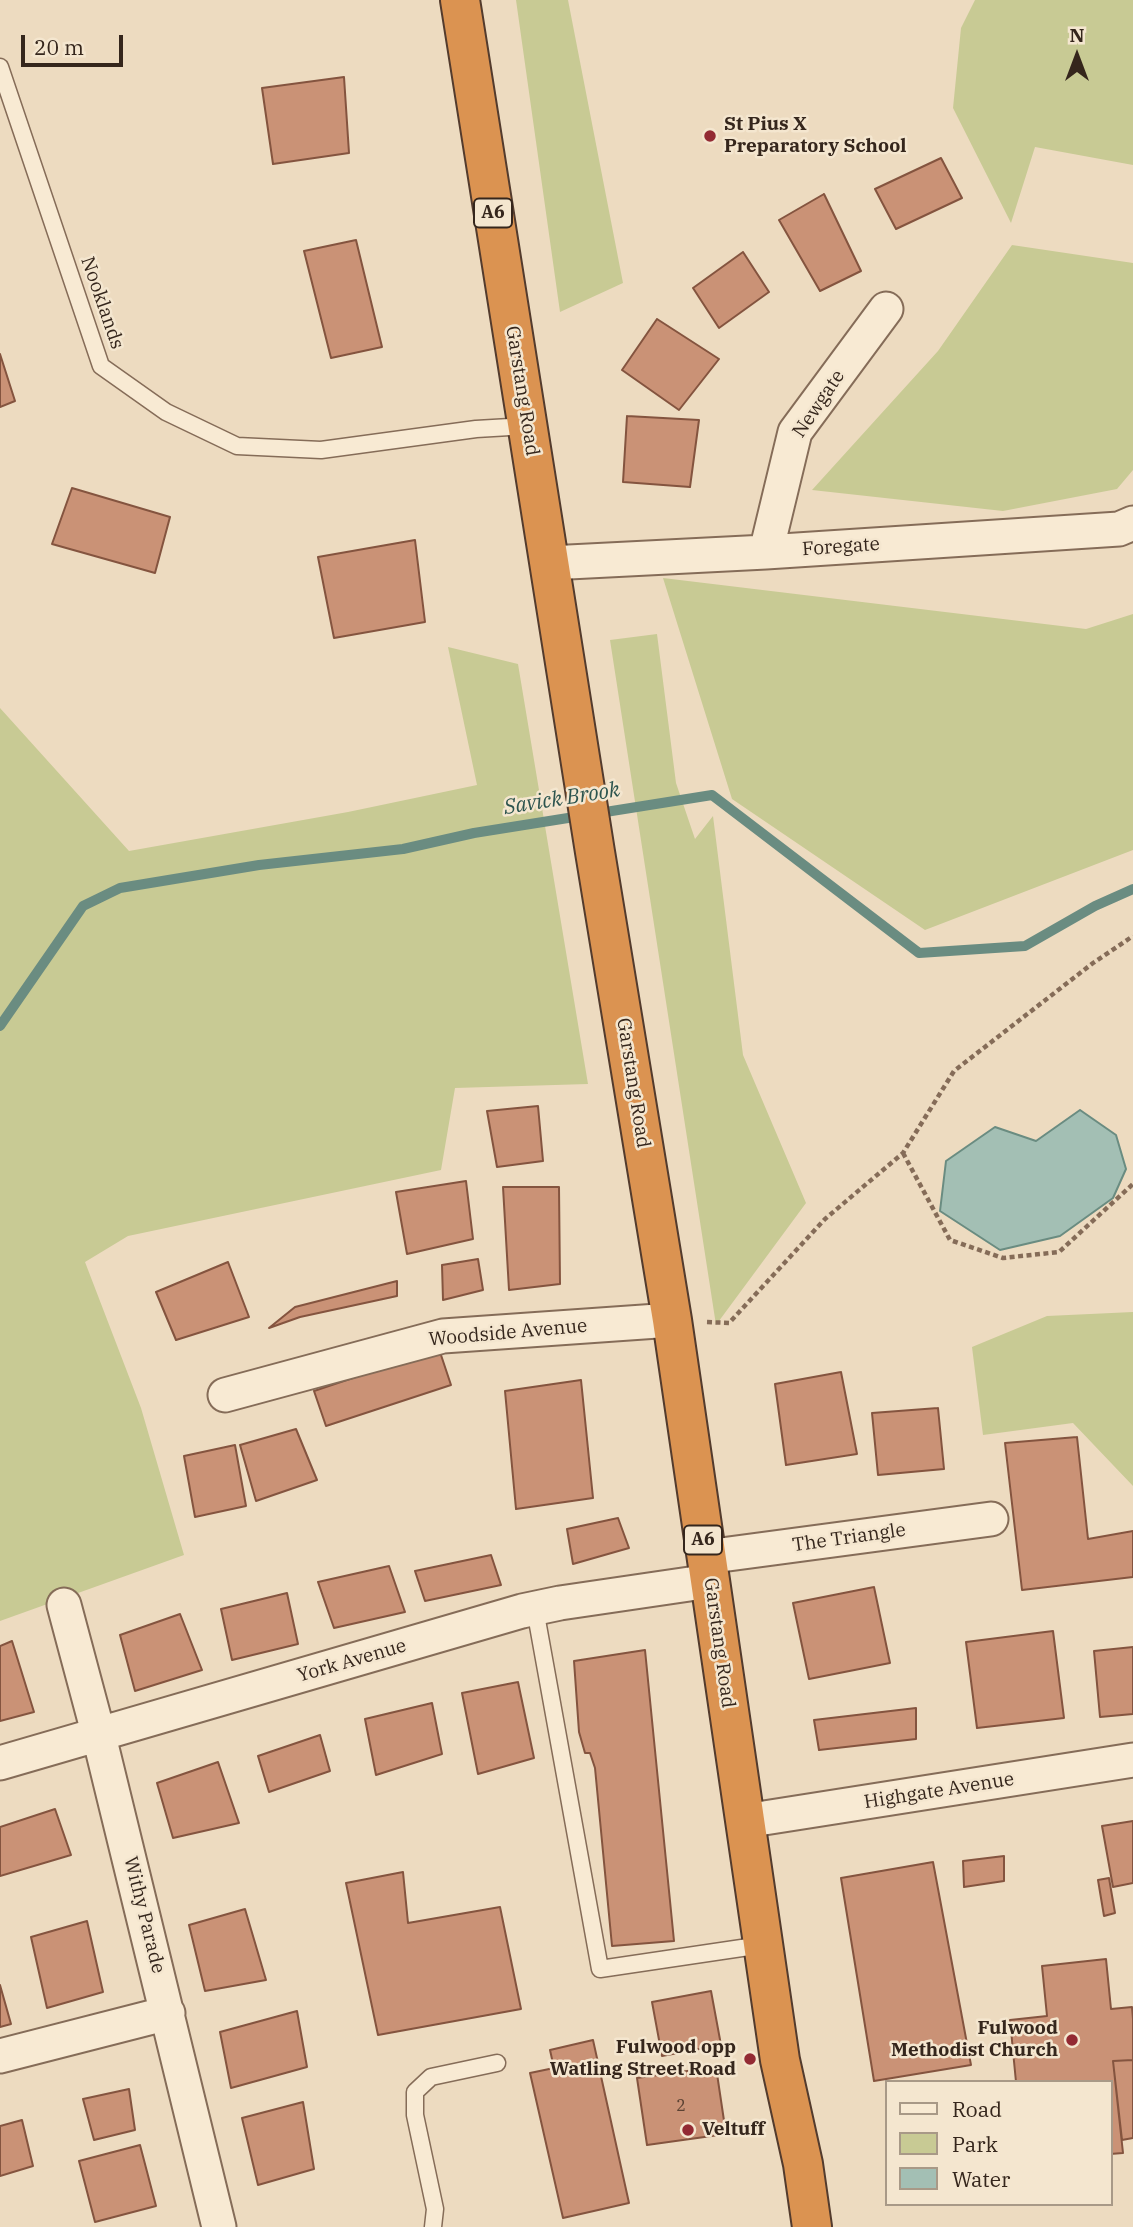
<!DOCTYPE html>
<html>
<head>
<meta charset="utf-8">
<style>
  body { margin:0 }
  #map { position:relative; width:1133px; height:2227px; overflow:hidden; background:#eddbc0; font-family:"IBM Plex Serif",serif }
  canvas { display:block }
  .legend { position:absolute; left:885px; top:2080px; width:228px; height:126px; box-sizing:border-box; background:#f4e6cf; border:2px solid #a89987; margin:0; padding:9px 12px; list-style:none; font-size:21px; color:#35261c }
  .legend li { display:flex; align-items:center; gap:14px; height:35px }
  .legend b { width:35px; border:2px solid #a89987 }
  .north { position:absolute; left:1042px; top:21px; width:70px; height:70px; -webkit-text-stroke:5px #f4e6cf; paint-order:stroke; rotate:0deg; font-size:19px; font-weight:700; line-height:28px; text-align:center; color:#35261c }
  .north::after { content:''; display:block; margin:auto; width:24px; height:32px; background:#35261c; clip-path:polygon(50% 0,100% 100%,50% 72%,0 100%) }
  .scale { position:absolute; left:21px; top:35px; width:102px; height:32px; box-sizing:border-box; border:4px solid #35261c; border-top:0; padding-left:9px; font-size:21px; line-height:24px; white-space:nowrap; color:#35261c; -webkit-text-stroke:5px #f4e6cf; paint-order:stroke }
</style>
</head>
<body>
<div id="map">
<canvas width="1133" height="2227"></canvas>
<ul class="legend">
<li><b style="height:9px;background:#f8ead3"></b>Road</li>
<li><b style="height:19px;background:#c8ca94"></b>Park</li>
<li><b style="height:19px;background:#a3bfb4"></b>Water</li>
</ul>
<div class="north">N</div>
<div class="scale">20 m</div>
</div>
<script>
const c = document.querySelector('canvas').getContext('2d');
c.lineJoin = 'round';
function paint(path, color) {
  c.fillStyle = color;
  c.fill(path, 'evenodd');
}
function poly(rows) {
  const path = new Path2D();
  for (const r of rows) {
    path.moveTo(r[0], r[1]);
    for (let i = 2; i < r.length; i += 2) path.lineTo(r[i], r[i + 1]);
  }
  return path;
}
function strokePath(path, color, width, dash) {
  c.strokeStyle = color;
  c.lineWidth = width;
  c.lineCap = dash ? 'butt' : 'round';
  c.setLineDash(dash || []);
  c.stroke(path);
}
function drawText(font, color, halo, rows, align = 'center') {
  c.font = font + ' "IBM Plex Serif",serif';
  c.lineWidth = 5;
  c.setLineDash([]);
  c.textBaseline = 'middle';
  c.strokeStyle = halo;
  c.fillStyle = color;
  for (const [text, x, y, turn = 0] of rows) {
    c.save();
    c.translate(x, y);
    c.rotate((+turn || 0) * Math.PI / 180);
    c.textAlign = isNaN(turn) ? turn : align;
    if (halo) c.strokeText(text, 0, 0);
    c.fillText(text, 0, 0);
    c.restore();
  }
}
paint(poly([
  [516,0,568,0,623,283,560,312],
  [975,0,1133,0,1133,165,1035,147,1011,223,953,108,961,28],
  [1012,245,1133,263,1133,470,1117,489,1003,511,812,490,938,351],
  [663,578,1086,629,1133,614,1133,850,925,930,732,799],
  [657,634,676,783,695,839,713,816,743,1055,806,1203,716,1325,610,640],
  [448,647,518,664,588,1084,455,1088,441,1170,128,1236,85,1262,141,1408,184,1555,0,1621,0,708,129,851,348,812,477,785],
  [1133,1312,1133,1486,1073,1423,983,1435,972,1347,1047,1316]
]), '#c8ca94');
const water = poly([
  [1080,1110,1116,1135,1126,1169,1113,1198,1060,1236,1000,1250,940,1211,946,1161,995,1127,1036,1141,1080,1110]
]);
paint(water, '#a3bfb4');
strokePath(water, '#6a8c81', 2);
strokePath(poly([
  [0,1026,83,906,120,888,259,865,403,849,474,833,712,795,919,953,1025,946,1095,906,1133,889]
]), '#6a8c81', 10);
const building = poly([
  [344,77,349,153,273,164,262,88,344,77],
  [941,158,962,198,896,229,875,189,941,158],
  [824,194,861,271,820,291,779,220,824,194],
  [356,240,382,347,331,358,304,251,356,240],
  [743,252,769,292,719,328,693,288,743,252],
  [657,319,719,359,679,410,622,370,657,319],
  [0,354,15,401,0,407,0,354],
  [627,416,699,420,690,487,623,482,627,416],
  [72,488,170,517,155,573,52,544,72,488],
  [415,540,425,622,334,638,318,557,415,540],
  [538,1106,543,1161,497,1167,487,1111,538,1106],
  [466,1181,473,1239,407,1254,396,1192,466,1181],
  [503,1187,559,1187,560,1284,509,1290,503,1187],
  [478,1259,483,1290,443,1300,442,1265,478,1259],
  [228,1262,249,1317,176,1340,156,1292,228,1262],
  [397,1281,397,1296,300,1317,269,1328,295,1307,397,1281],
  [439,1349,451,1385,326,1426,314,1391,439,1349],
  [841,1372,857,1454,786,1465,775,1384,841,1372],
  [581,1380,593,1498,516,1509,505,1391,581,1380],
  [938,1408,944,1469,878,1475,872,1413,938,1408],
  [296,1429,317,1480,256,1501,240,1445,296,1429],
  [1077,1437,1088,1539,1133,1531,1133,1577,1022,1590,1005,1443,1077,1437],
  [235,1445,246,1506,195,1517,184,1456,235,1445],
  [618,1518,629,1548,573,1564,567,1529,618,1518],
  [491,1555,501,1585,425,1601,415,1571,491,1555],
  [389,1566,405,1612,334,1628,318,1582,389,1566],
  [874,1587,890,1663,809,1679,793,1603,874,1587],
  [287,1593,298,1644,232,1660,221,1609,287,1593],
  [180,1614,202,1670,135,1691,120,1635,180,1614],
  [1053,1631,1064,1718,977,1728,966,1642,1053,1631],
  [12,1641,34,1712,0,1721,0,1646,12,1641],
  [1133,1647,1133,1714,1100,1717,1094,1651,1133,1647],
  [645,1650,674,1941,612,1946,595,1768,590,1753,585,1753,579,1732,574,1661,645,1650],
  [518,1682,534,1758,478,1774,462,1693,518,1682],
  [432,1703,442,1754,376,1775,365,1719,432,1703],
  [916,1708,916,1739,819,1750,814,1720,916,1708],
  [320,1735,330,1771,269,1792,258,1756,320,1735],
  [218,1762,239,1823,173,1838,157,1783,218,1762],
  [55,1809,71,1855,0,1876,0,1827,55,1809],
  [1133,1821,1133,1883,1113,1887,1102,1826,1133,1821],
  [1004,1856,1004,1881,964,1887,963,1861,1004,1856],
  [933,1862,971,2065,874,2081,841,1878,933,1862],
  [403,1872,408,1923,500,1907,521,2009,378,2035,346,1883,403,1872],
  [1109,1878,1115,1913,1104,1916,1098,1880,1109,1878],
  [245,1909,266,1980,205,1991,189,1925,245,1909],
  [87,1921,103,1992,47,2008,31,1937,87,1921],
  [1106,1959,1111,2009,1132,2007,1133,2019,1133,2060,1113,2061,1123,2153,1110,2154,1110,2082,1016,2082,1010,2020,1047,2016,1042,1966,1106,1959],
  [0,1985,11,2024,0,2027,0,1985],
  [711,1991,721,2045,662,2056,652,2002,711,1991],
  [297,2011,307,2067,231,2088,220,2032,297,2011],
  [593,2040,629,2203,563,2218,530,2073,554,2068,550,2050,593,2040],
  [1133,2060,1133,2138,1122,2140,1113,2061,1133,2060],
  [716,2067,726,2134,647,2145,637,2078,716,2067],
  [129,2089,135,2130,94,2140,83,2099,129,2089],
  [303,2102,314,2169,258,2185,242,2118,303,2102],
  [22,2120,33,2166,0,2176,0,2126,22,2120],
  [140,2145,156,2206,95,2222,79,2161,140,2145]
]);
paint(building, '#ca9276');
strokePath(building, '#84543f', 2);
const lane = poly([
  [0,67,101,366,166,412,237,446,321,450,476,429,527,426],
  [535,1609,600,1969,762,1945],
  [433,2227,435,2209,415,2115,415,2092,431,2077,497,2063]
]);
const street = poly([
  [766,552,795,432,886,309],
  [549,563,766,552,1119,529,1133,523],
  [225,1395,443,1336,672,1320],
  [706,1557,991,1519],
  [64,1605,99,1736,219,2227],
  [0,1763,522,1611,560,1603,710,1581],
  [745,1821,1133,1760],
  [0,2056,168,2013]
]);
const highway = poly([
  [460,0,595,852,672,1320,780,2060,803,2164,812,2227]
]);
strokePath(lane, '#856c58', 19);
strokePath(street, '#856c58', 37);
strokePath(highway, '#533b2d', 42);
strokePath(poly([
  [903,1153,950,1240,1003,1258,1059,1252,1133,1184],
  [707,1322,729,1323,825,1219,903,1153,954,1071,1093,963,1133,936]
]), '#856c58', 4.5, [5, 3.5]);
strokePath(lane, '#f8ead3', 16);
strokePath(street, '#f8ead3', 33);
strokePath(highway, '#db9351', 38);
for (const [x, y, r, color] of [
  [710,136,7,"#932a33"],
  [1072,2040,7,"#932a33"],
  [750,2059,7,"#932a33"],
  [688,2130,7,"#932a33"]
]) {
  const dot = new Path2D();
  dot.arc(x, y, r, 0, 2 * Math.PI);
  c.fillStyle = color;
  c.fill(dot);
  strokePath(dot, '#f4e6cf', 2.5);
}
drawText('16px', '#5a4132', null, [
  ["2",681,2106]
]);
for (const [x, y, w] of [
  [493,213,38],
  [703,1540,38]
]) {
  const box = new Path2D();
  box.roundRect(x - w / 2, y - 14.5, w, 29, 5);
  c.fillStyle = '#f4e6cf';
  c.fill(box);
  strokePath(box, '#35261c', 2);
}
drawText('bold 18px', '#35261c', null, [
  ["A6",493,213],
  ["A6",703,1540]
]);
drawText('bold 19px', '#35261c', '#f4e6cf', [
  ["St Pius X",724,125],
  ["Preparatory School",724,147],
  ["Fulwood",1058,2029,"right"],
  ["Methodist Church",1058,2051,"right"],
  ["Fulwood opp",736,2048,"right"],
  ["Watling Street Road",736,2070,"right"],
  ["Veltuff",702,2130]
], 'left');
drawText('19px', '#35261c', '#f4e6cf', [
  ["Nooklands",102,303,71],
  ["Garstang Road",522,391,81],
  ["Newgate",819,404,-56],
  ["Foregate",841,547,-4],
  ["Garstang Road",633,1083,81],
  ["Woodside Avenue",508,1333,-5],
  ["The Triangle",849,1538,-8],
  ["Garstang Road",719,1643,82],
  ["York Avenue",352,1661,-16],
  ["Highgate Avenue",939,1791,-9],
  ["Withy Parade",144,1915,76]
]);
drawText('italic 21px', '#2c544e', '#f4e6cf', [
  ["Savick Brook",562,799,-9]
]);
</script>
</body>
</html>
